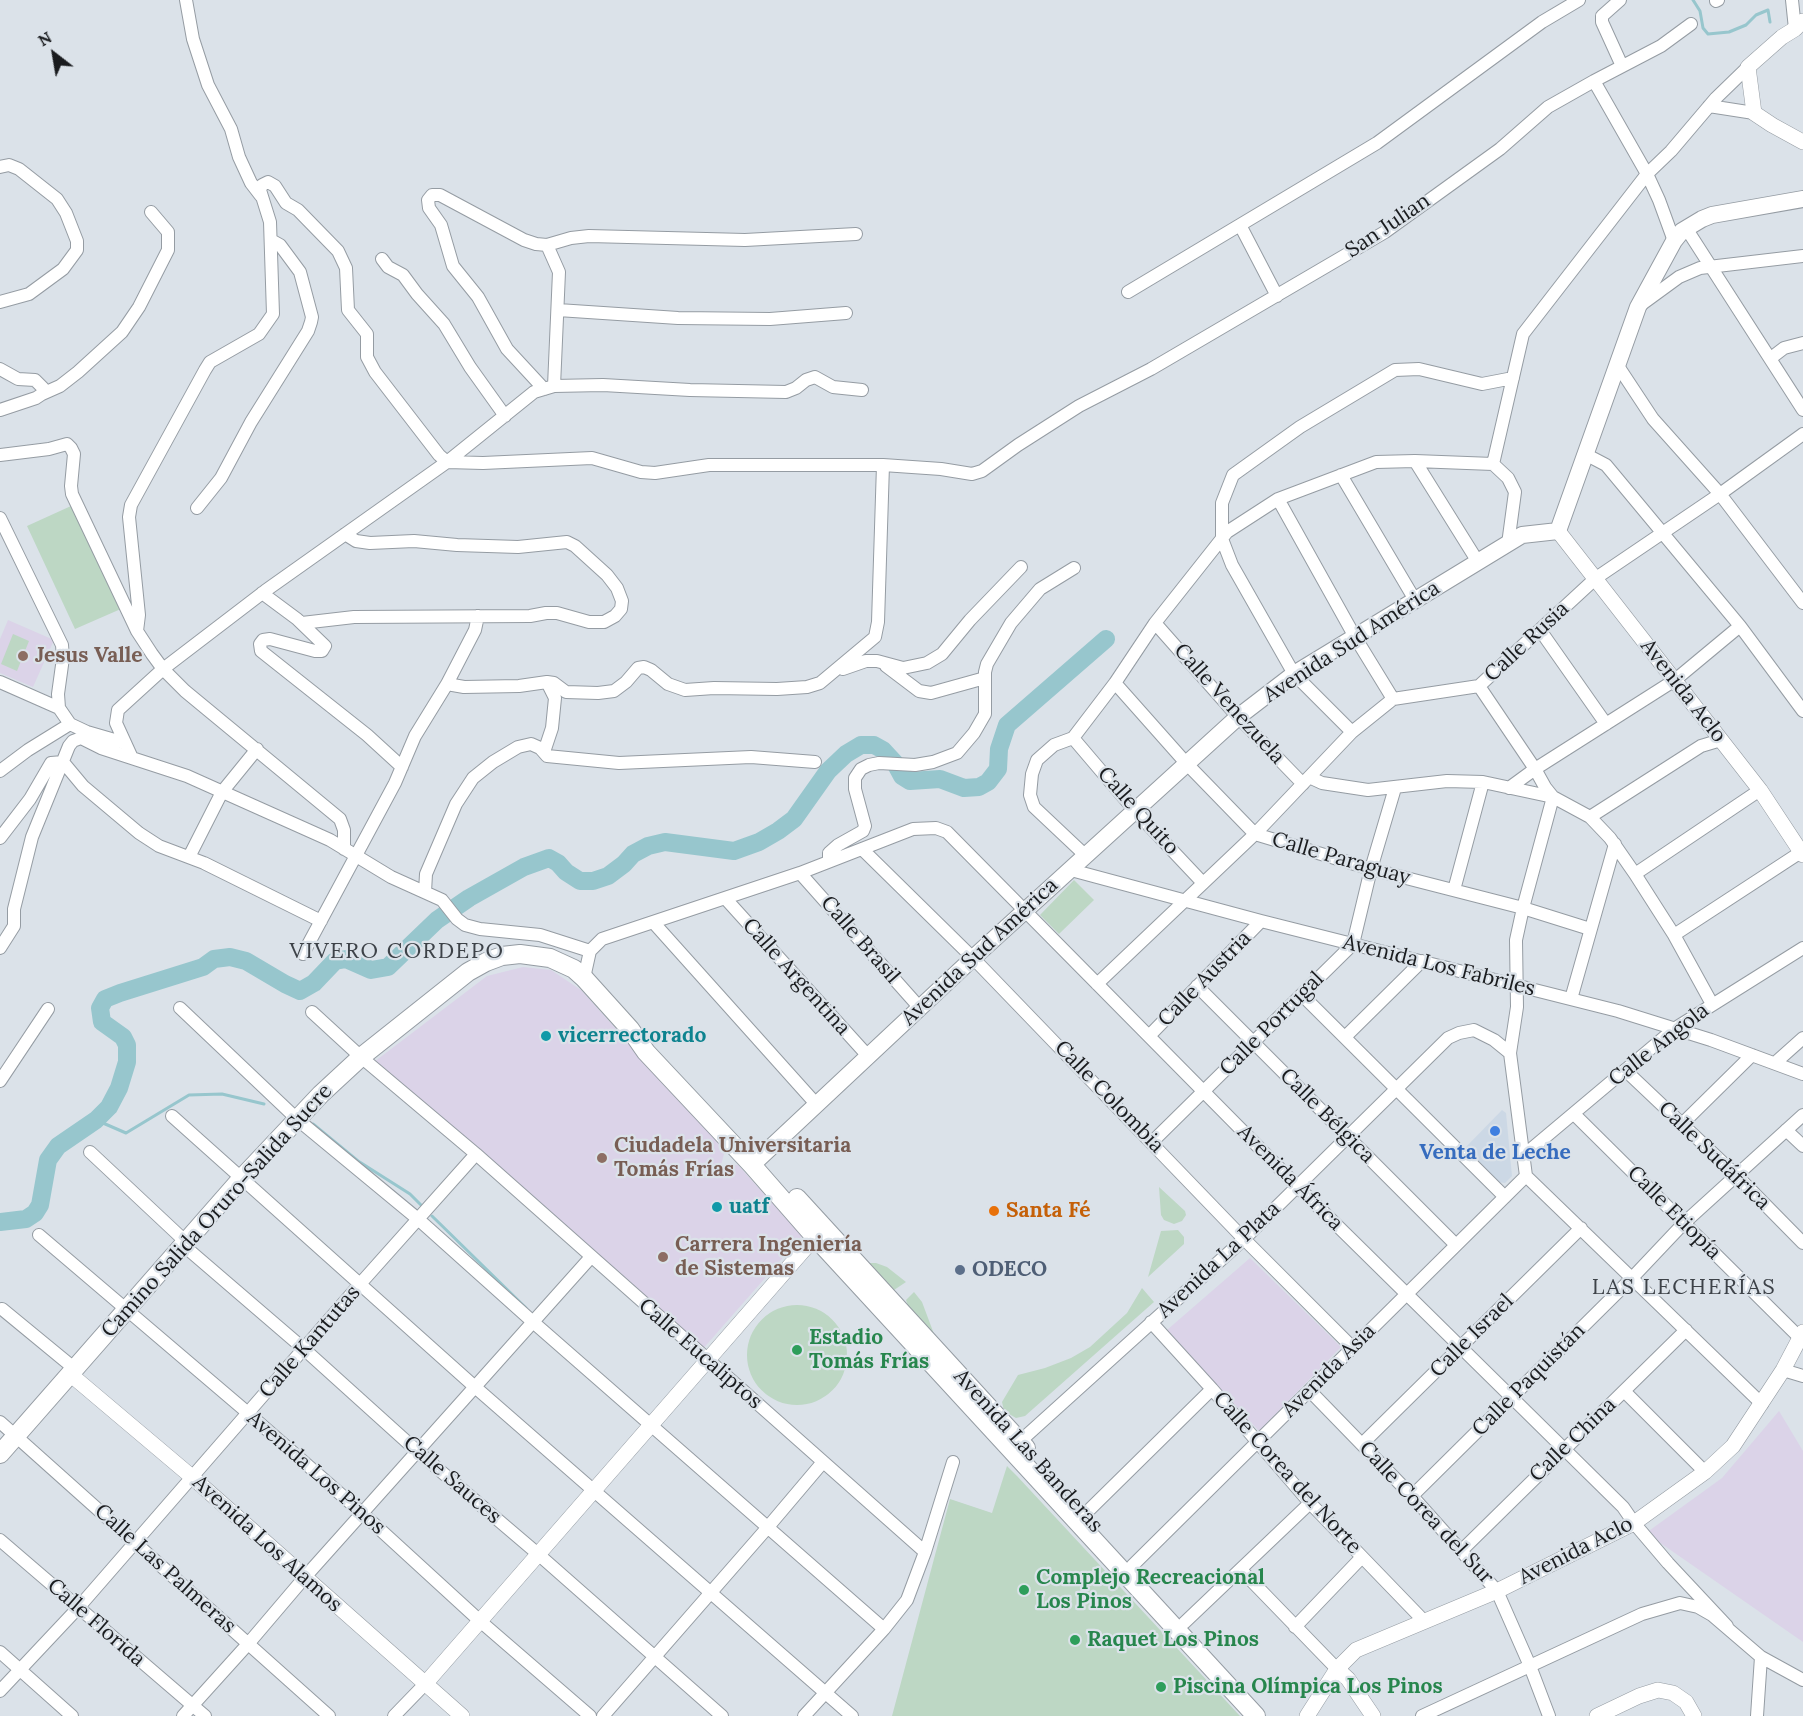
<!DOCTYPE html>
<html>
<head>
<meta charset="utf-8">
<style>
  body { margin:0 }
  #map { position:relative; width:1803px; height:1716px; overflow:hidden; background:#dbe2e9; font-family:Lora,serif }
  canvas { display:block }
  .north { position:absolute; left:24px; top:24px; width:60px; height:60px; -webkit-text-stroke:4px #dbe2e9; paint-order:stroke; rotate:329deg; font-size:16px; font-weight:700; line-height:24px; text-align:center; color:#1a1c1f }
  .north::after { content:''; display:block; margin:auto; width:21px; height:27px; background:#1a1c1f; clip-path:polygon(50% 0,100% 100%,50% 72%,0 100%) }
</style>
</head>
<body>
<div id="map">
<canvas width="1803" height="1716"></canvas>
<div class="north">N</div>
</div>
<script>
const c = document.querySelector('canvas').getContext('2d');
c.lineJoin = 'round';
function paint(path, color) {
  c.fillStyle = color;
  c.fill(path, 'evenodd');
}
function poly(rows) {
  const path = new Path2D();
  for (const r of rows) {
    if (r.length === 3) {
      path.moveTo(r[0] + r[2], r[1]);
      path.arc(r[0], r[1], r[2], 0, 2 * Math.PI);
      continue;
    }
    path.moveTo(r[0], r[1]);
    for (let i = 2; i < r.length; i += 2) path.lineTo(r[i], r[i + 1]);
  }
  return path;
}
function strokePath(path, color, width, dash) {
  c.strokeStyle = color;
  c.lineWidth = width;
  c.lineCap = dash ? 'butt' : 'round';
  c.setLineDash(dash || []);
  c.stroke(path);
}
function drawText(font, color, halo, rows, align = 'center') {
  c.font = font + ' Lora,serif';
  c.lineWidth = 4.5;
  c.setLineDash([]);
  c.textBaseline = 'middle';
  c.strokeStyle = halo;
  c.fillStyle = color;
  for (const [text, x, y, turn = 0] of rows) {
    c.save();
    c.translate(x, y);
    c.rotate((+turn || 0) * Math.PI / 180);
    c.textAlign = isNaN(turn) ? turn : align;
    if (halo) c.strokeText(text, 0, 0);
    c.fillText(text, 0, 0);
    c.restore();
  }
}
paint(poly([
  [1502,1110,1506,1113,1512,1176,1505,1183,1498,1182,1463,1150]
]), '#ccd8e5');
paint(poly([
  [8,620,54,640,33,687,0,673,0,639],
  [523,967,551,970,581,990,725,1150,721,1165,738,1165,802,1236,701,1351,374,1062,487,976],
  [1250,1258,1341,1347,1259,1431,1167,1330],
  [1779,1411,1803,1451,1803,1642,1646,1533,1722,1478]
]), '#dbd3e8');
paint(poly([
  [82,501,130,605,75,629,27,526],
  [13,634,29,641,17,671,1,664],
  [1074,880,1094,900,1059,934,1040,915],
  [1159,1187,1185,1211,1186,1215,1182,1221,1174,1224,1164,1220,1161,1215],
  [1178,1230,1184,1237,1184,1244,1148,1277,1161,1231],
  [869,1263,876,1263,887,1267,906,1282,894,1290],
  [1142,1288,1154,1302,1025,1416,1016,1418,1004,1411,1002,1402,1018,1375,1045,1368,1071,1358,1090,1347,1127,1313],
  [914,1292,922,1302,934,1334,908,1306,906,1300],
  [797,1355,50],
  [1007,1466,1017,1476,1240,1716,892,1716,950,1499,992,1513]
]), '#bdd7c4');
strokePath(poly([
  [1693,0,1700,11,1703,28,1708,34,1729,32,1746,25,1756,15,1768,10,1770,22],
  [96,1120,126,1133,189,1095,222,1094,264,1104],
  [313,1124,358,1161,410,1194,421,1205],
  [432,1216,526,1308]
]), '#97c6cd', 3);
strokePath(poly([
  [0,1222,26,1219,35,1213,40,1205,48,1160,58,1146,96,1120,109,1107,119,1088,127,1062,127,1045,123,1037,102,1022,100,1008,105,999,120,993,203,967,214,959,230,957,246,961,285,984,300,991,314,983,335,961,346,959,371,970,388,967,437,920,469,898,524,867,549,858,558,863,566,872,580,881,593,881,608,876,624,864,633,854,648,846,665,842,734,851,759,842,778,831,794,819,828,771,846,754,861,745,874,745,883,750,895,763,902,776,910,781,940,779,964,788,979,787,988,782,998,769,999,749,1007,725,1106,639]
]), '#97c6cd', 18);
const minor = poly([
  [186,0,193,39,208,85,231,129,239,157,251,183,261,196],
  [1620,0,1602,16,1602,22,1622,66],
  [1792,0,1795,29],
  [1716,1,1718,0],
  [1594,81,1661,46,1691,24],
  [1709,106,1754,113],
  [0,167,9,165,19,169,57,199,66,213,77,241,77,250,63,269,29,294,0,302],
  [1240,225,1277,296],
  [1686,228,1803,410],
  [547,245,559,272,554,386],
  [382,259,388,267,403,275,417,294,444,324,470,367,505,416],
  [1128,292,1377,143,1542,22,1579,0],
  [1642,304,1679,277,1700,268,1803,256],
  [558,310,678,318,770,319,846,313],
  [1771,358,1784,348,1803,343],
  [1618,366,1653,419,1720,494,1803,603],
  [0,369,18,379,35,380,43,388,42,394,36,398,0,410],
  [544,389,507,349,478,297,453,266,441,225,429,208,428,200,432,195,440,195,524,240,536,244,547,245,571,238,589,236,745,240,856,234],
  [42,394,60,386,78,372,122,332,139,307,168,250,168,232,151,212],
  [1585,454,1606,465,1740,626,1803,711],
  [0,455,49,449,67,444,71,448,74,454,71,486,72,494,137,631,152,654,163,669,185,691,340,819,344,830,344,849],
  [1415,461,1478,562],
  [1493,464,1523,334,1647,174,1671,151,1716,98,1748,67],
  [1341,475,1415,600],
  [1278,499,1355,637,1393,699],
  [197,508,221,478,251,422,308,331,311,322,312,317,300,272,280,245,271,240],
  [0,518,62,645,63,658,58,694,59,708,70,724,87,732,125,743],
  [262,593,297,619,325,646,322,651,315,651,270,639,263,640,260,644,261,651,367,735,402,767],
  [302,623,354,617,530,616,546,613,557,613,589,622,604,622,615,616,621,609,622,601,617,588,607,575,575,546,567,542,518,547,457,545,414,541,370,543,356,541,345,534],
  [1155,623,1238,717,1303,784],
  [1540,630,1606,724],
  [137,631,139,615,129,517,131,505,205,370,210,362,259,334,273,314,270,222,260,190,262,185,268,182,275,186,286,203,298,210,338,251,346,268,348,310,367,334,367,357,375,372,439,455,447,462,534,392,554,386,603,385,690,390,786,392,796,388,806,380,815,377,833,387,862,390],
  [886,666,919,691,931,693,985,678],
  [843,669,866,661,877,661,903,668,927,663,942,654,970,620,1021,567],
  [0,682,59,708],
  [1115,683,1186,763,1255,834,1371,869,1523,908,1590,929],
  [447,684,464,687,519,686,547,682,554,683,566,692,598,693,614,691,626,682,638,668,644,667,651,670,668,684,685,690,714,688,777,689,807,687,820,683,875,637,878,622,883,465],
  [1479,686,1535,769,1545,787,1553,797],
  [1352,732,1294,674,1232,565,1222,539,1222,503,1233,475,1300,427,1395,370,1419,369,1482,384,1513,378],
  [1073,738,1136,812,1203,883],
  [544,752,552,728,555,698,547,682],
  [132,758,116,723,118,710,163,669,265,591,447,462,483,463,592,458,641,472,655,473,709,465,883,465,941,469,972,474,982,471,1018,445,1079,406,1151,369,1385,232,1500,149,1548,107,1594,81,1647,174,1659,200,1674,241],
  [0,771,28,750,70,724],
  [1309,777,1322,783,1368,790,1447,781,1483,782,1553,797,1590,817,1610,838,1635,874,1674,935,1712,1004],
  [1509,788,1535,769,1675,680,1740,626],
  [1553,797,1523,908,1516,940,1517,1007,1510,1053,1526,1176,1762,1404],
  [1590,817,1701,746,1721,740],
  [0,838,30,799,51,763,63,762,83,786,139,833,159,846,204,863,321,921],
  [862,849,973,958,1244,1239,1353,1348],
  [1086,856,1034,807,1030,795,1032,774,1037,760,1054,745,1073,738,1115,683,1155,623,1227,532,1278,499,1376,462,1415,461,1493,464,1508,478,1515,492,1508,544],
  [189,857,222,792,257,749],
  [829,861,829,853,838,845,863,831,865,826,855,789,855,778,861,769,869,765,879,763,915,765,933,762,957,753,974,733,985,714,985,672,987,664,1011,623,1040,589,1074,568],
  [1071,870,1261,921,1618,1011,1711,1040,1803,1074],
  [800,873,920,1008],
  [1635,874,1760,790],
  [1454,890,1483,782],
  [425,892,426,874,456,804,473,778,493,762,518,747,531,744,540,748,547,756,619,763,751,757,815,762],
  [725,898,868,1056],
  [653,922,817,1105],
  [1674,935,1801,852],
  [0,948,14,926,14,909,32,837,69,746,73,741,81,738,101,748,187,776,330,840,391,877,442,900,457,919,465,925,480,929,540,935,590,951],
  [303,954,395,783,415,736,447,684,475,630,478,616],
  [584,978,590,951,602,939,800,873,913,829,936,828,947,832,1297,1186,1623,1507,1634,1523,1668,1563,1727,1626],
  [1097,984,1255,834,1352,732,1393,699,1479,686,1596,578,1720,494,1803,434],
  [1197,986,1456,1245],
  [1302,995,1505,1197],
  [1571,999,1615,844],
  [180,1008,297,1119,418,1219,533,1322,884,1629],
  [312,1012,361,1057,476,1154,925,1552],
  [1149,1036,1261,921],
  [1345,1037,1422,961],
  [1775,1063,1803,1038],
  [1625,1070,1737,1176,1803,1243],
  [0,1081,48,1009],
  [1574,1114,1800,1338],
  [172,1116,475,1387,852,1716],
  [1682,1124,1752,1055],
  [1786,1130,1803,1146],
  [1152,1142,1353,944,1371,869,1395,788],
  [90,1152,186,1242],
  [1524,1155,1674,1029,1803,948],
  [39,1235,248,1413,362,1513,480,1621,590,1716],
  [183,1245,304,1349,417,1451,538,1554,722,1716],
  [2,1309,75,1369],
  [1151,1322,1212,1389,1310,1503,1424,1621],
  [1783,1370,1803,1376],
  [1310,1391,1412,1496,1497,1591,1530,1666,1549,1716],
  [1624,1391,1705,1472],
  [0,1422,329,1716],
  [1362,1444,1581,1228],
  [1016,1445,1244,1239,1448,1038,1459,1033,1474,1030,1494,1040,1510,1053],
  [1412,1496,1632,1278,1684,1223,1803,1115],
  [1085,1514,1212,1389],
  [0,1540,205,1716],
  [1461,1551,1686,1330],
  [1132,1566,1526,1176],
  [1241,1570,1337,1669],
  [1184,1623,1310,1503],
  [1295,1627,1362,1557],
  [0,1652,72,1716],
  [0,1691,78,1608,360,1284,476,1154],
  [183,1716,248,1644,305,1577,591,1257],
  [394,1716,425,1684],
  [603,1716,768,1527,823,1462],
  [804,1716,884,1629,907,1600,925,1552,953,1462],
  [1422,1716,1642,1614,1680,1603,1698,1607,1712,1615,1761,1657,1803,1680],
  [1757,1716,1761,1657]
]);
const tertiary = poly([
  [1803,21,1795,29,1782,37,1748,67,1754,113,1772,125,1803,142],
  [1558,531,1760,790,1803,855],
  [70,1374,192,1477,462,1716],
  [1337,1669,1348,1679,1373,1716],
  [425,1684,815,1237],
  [1307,1716,1337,1669,1356,1650,1497,1591,1634,1523,1705,1472,1733,1446,1783,1370,1803,1332],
  [1597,1716,1639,1696,1658,1690,1673,1693,1686,1702,1694,1716]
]);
const secondary = poly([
  [752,1165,973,958,1238,717,1294,674,1522,535,1558,531,1638,307,1674,241,1682,231,1702,219,1712,215,1803,199]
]);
const primary = poly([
  [797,1198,1026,1448],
  [0,1454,241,1179,321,1094,361,1057,468,972,486,962,502,956,520,954,550,958,574,969,584,978,630,1029,646,1052,752,1165,815,1237,1256,1716]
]);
strokePath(minor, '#959ca3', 14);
strokePath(tertiary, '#959ca3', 16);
strokePath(secondary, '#959ca3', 18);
strokePath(primary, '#959ca3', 20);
strokePath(minor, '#fff', 12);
strokePath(tertiary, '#fff', 15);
strokePath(secondary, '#fff', 16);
strokePath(primary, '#fff', 18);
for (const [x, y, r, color] of [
  [23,656,6,"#8d6e63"],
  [546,1036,6,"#0f9aa8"],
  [1495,1131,6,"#3f7fe0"],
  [602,1158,6,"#8d6e63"],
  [717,1207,6,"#0f9aa8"],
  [994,1211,6,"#e8710a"],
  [663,1257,6,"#8d6e63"],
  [960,1270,6,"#5c6f8a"],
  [797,1350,6,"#2e9e5b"],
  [1024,1590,6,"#2e9e5b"],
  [1075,1640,6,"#2e9e5b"],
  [1161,1687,6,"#2e9e5b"]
]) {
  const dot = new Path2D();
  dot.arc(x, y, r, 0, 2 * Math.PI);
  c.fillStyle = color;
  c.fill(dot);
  strokePath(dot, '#dbe2e9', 2);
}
drawText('21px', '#1a1c1f', '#dbe2e9', [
  ["San Julian",1388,226,-34],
  ["Avenida Sud América",1352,642,-33],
  ["Calle Rusia",1527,642,-43],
  ["Avenida Aclo",1683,691,52],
  ["Calle Venezuela",1229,704,48],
  ["Calle Quito",1138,811,48],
  ["Calle Paraguay",1341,859,16],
  ["Calle Brasil",860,940,49],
  ["Avenida Sud América",980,952,-43],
  ["Avenida Los Fabriles",1439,966,14],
  ["Calle Argentina",796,977,48],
  ["Calle Austria",1205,979,-46],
  ["Calle Portugal",1272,1024,-45],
  ["Calle Angola",1659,1045,-38],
  ["Calle Colombia",1109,1097,46],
  ["Calle Bélgica",1327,1116,45],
  ["Calle Sudáfrica",1714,1156,44],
  ["Avenida África",1290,1178,45],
  ["Camino Salida Oruro-Salida Sucre",217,1211,-48],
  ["Calle Etiopía",1674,1213,45],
  ["Avenida La Plata",1219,1260,-43],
  ["Calle Israel",1472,1336,-45],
  ["Calle Kantutas",310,1342,-49],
  ["Calle Eucaliptos",700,1354,41],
  ["Avenida Asia",1329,1371,-45],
  ["Calle Paquistán",1529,1380,-45],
  ["Calle China",1573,1440,-44],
  ["Avenida Las Banderas",1028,1451,48],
  ["Avenida Los Pinos",316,1473,41],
  ["Calle Corea del Norte",1287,1473,48],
  ["Calle Sauces",452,1480,41],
  ["Calle Corea del Sur",1426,1513,47],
  ["Avenida Los Alamos",267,1544,42],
  ["Avenida Aclo",1576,1551,-27],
  ["Calle Las Palmeras",165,1569,42],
  ["Calle Florida",96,1623,41]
]);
drawText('bold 21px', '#785e54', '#dbe2e9', [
  ["Jesus Valle",35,656],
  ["Ciudadela Universitaria",614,1146],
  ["Tomás Frías",614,1170],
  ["Carrera Ingeniería",675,1245],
  ["de Sistemas",675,1269]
], 'left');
drawText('bold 21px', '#0d838f', '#dbe2e9', [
  ["vicerrectorado",558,1036],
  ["uatf",729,1207]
], 'left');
drawText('bold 21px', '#366cbe', '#dbe2e9', [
  ["Venta de Leche",1495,1153]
]);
drawText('bold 21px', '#c56008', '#dbe2e9', [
  ["Santa Fé",1006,1211]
], 'left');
drawText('bold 21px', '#4e5e75', '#dbe2e9', [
  ["ODECO",972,1270]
], 'left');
drawText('bold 21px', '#27864d', '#dbe2e9', [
  ["Estadio",809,1338],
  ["Tomás Frías",809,1362],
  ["Complejo Recreacional",1036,1578],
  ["Los Pinos",1036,1602],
  ["Raquet Los Pinos",1087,1640],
  ["Piscina Olímpica Los Pinos",1173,1687]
], 'left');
c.letterSpacing = '1.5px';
drawText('22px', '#3d4248', '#dbe2e9', [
  ["VIVERO CORDEPO",397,952],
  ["LAS LECHERÍAS",1684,1288]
]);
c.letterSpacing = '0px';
</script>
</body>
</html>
